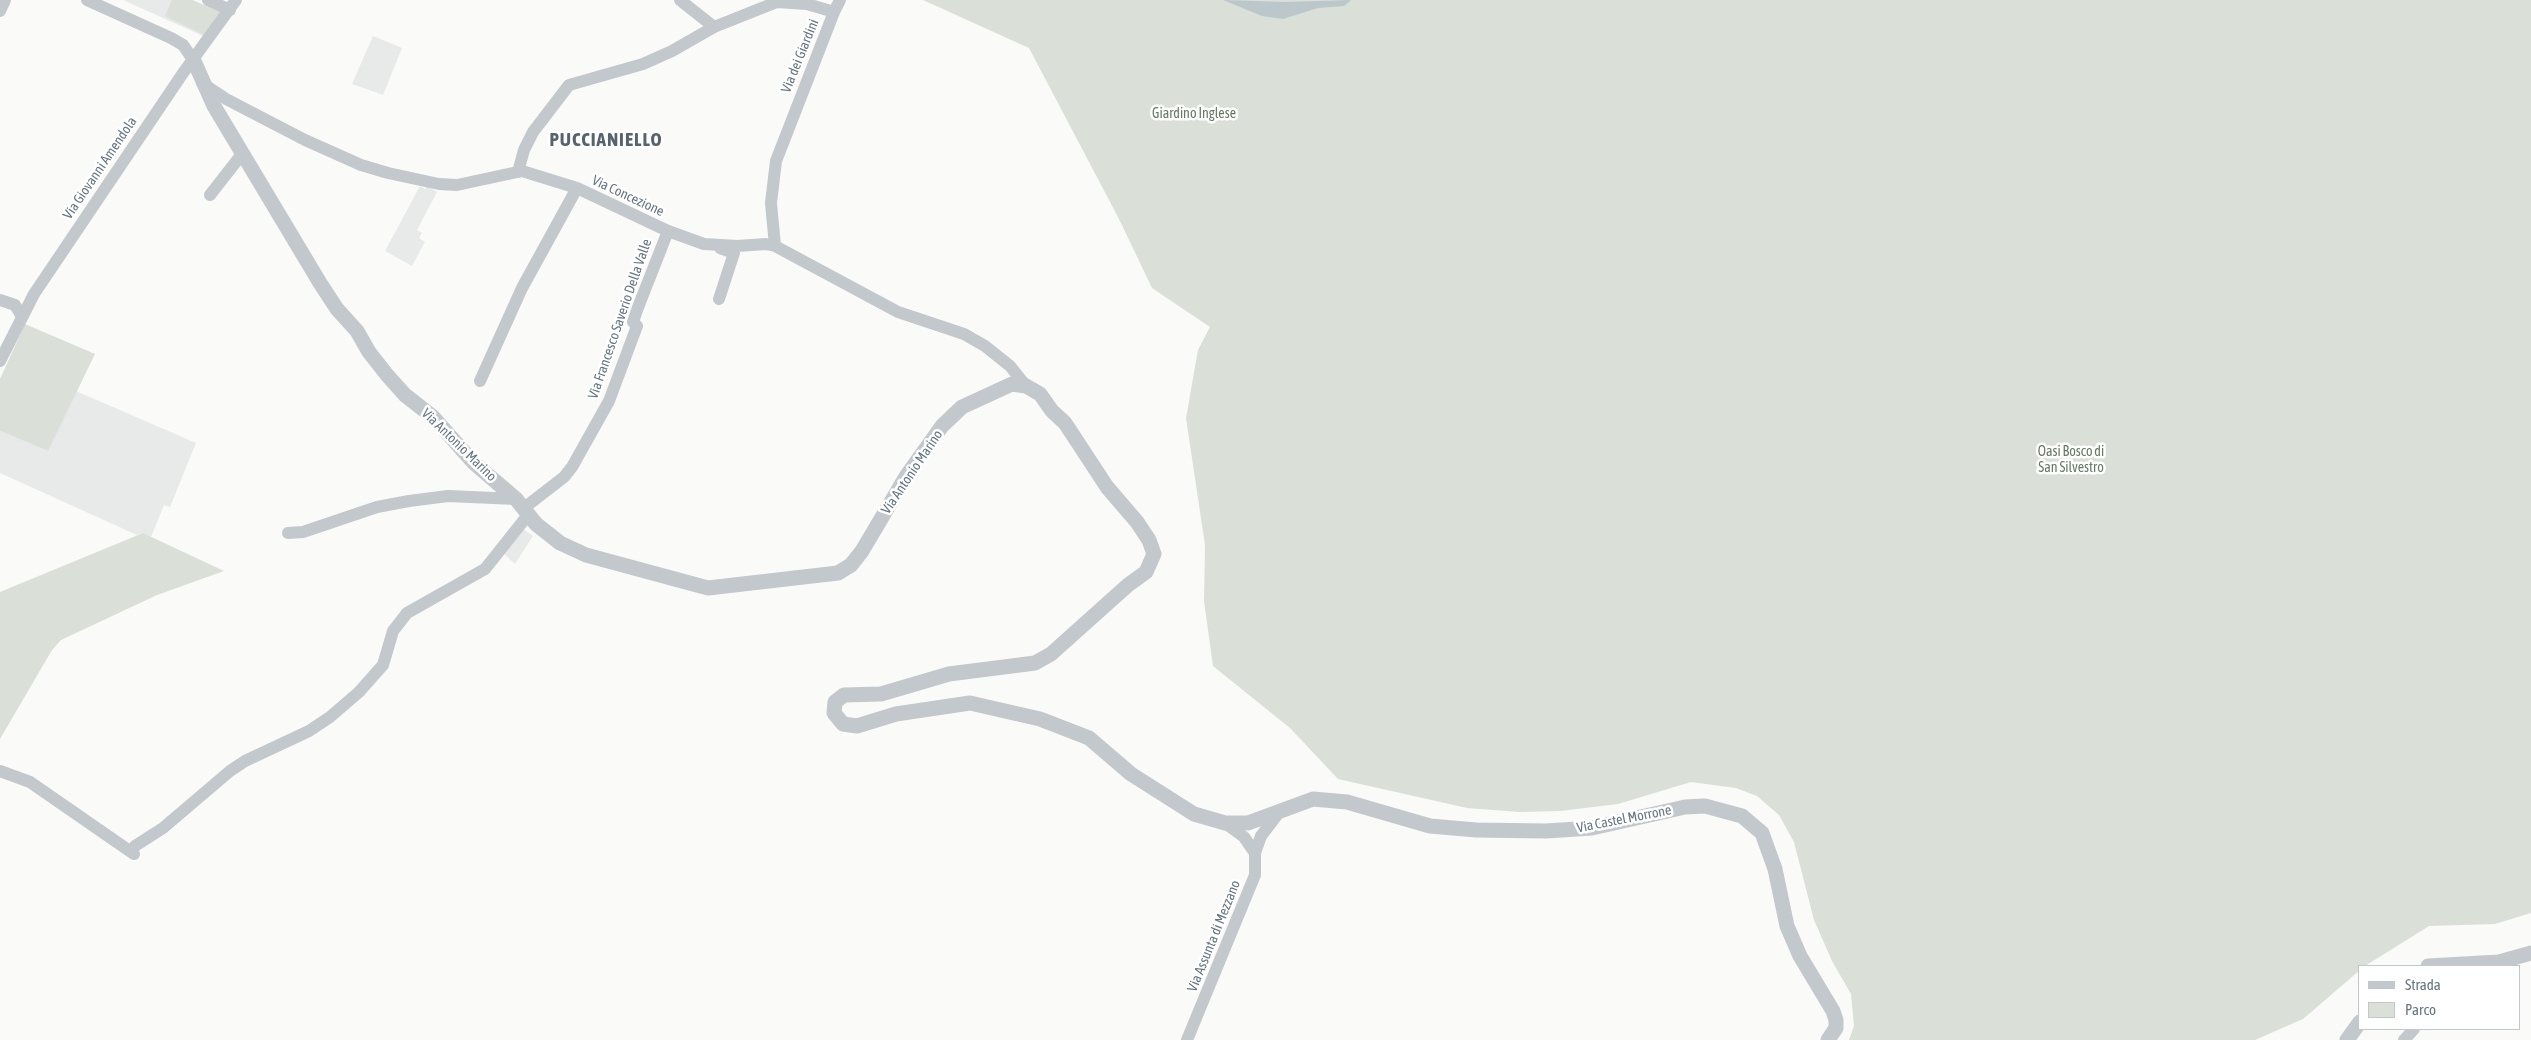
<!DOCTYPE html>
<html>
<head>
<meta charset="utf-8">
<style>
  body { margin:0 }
  #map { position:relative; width:2531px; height:1040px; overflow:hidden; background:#fafaf8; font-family:"Asap Condensed",sans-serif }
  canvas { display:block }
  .legend { position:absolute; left:2358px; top:965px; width:162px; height:65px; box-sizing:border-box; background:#fff; border:1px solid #c1c8cd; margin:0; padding:6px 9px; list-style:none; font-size:15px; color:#657683 }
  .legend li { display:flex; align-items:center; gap:10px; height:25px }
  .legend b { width:25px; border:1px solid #c1c8cd }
</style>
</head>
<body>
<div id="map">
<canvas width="2531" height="1040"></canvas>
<ul class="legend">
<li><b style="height:6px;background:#c3c8cc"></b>Strada</li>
<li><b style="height:14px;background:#dadfd7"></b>Parco</li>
</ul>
</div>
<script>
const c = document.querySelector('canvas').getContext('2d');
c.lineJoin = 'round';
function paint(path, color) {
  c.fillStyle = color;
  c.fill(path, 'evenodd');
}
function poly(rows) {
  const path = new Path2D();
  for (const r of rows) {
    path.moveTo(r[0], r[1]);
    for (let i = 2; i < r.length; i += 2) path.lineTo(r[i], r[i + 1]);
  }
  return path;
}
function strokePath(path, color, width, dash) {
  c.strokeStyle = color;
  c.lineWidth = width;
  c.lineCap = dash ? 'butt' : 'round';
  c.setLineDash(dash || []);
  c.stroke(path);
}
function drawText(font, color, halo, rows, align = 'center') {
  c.font = font + ' "Asap Condensed",sans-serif';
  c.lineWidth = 5;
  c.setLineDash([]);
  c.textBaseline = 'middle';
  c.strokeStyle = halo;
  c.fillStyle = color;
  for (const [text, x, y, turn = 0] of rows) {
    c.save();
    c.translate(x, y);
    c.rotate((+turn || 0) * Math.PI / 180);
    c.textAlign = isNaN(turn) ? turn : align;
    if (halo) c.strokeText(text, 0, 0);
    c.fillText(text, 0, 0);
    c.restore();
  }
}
paint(poly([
  [123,0,193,0,220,12,203,36],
  [373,36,402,48,383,95,352,84],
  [420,186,425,189,427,186,437,192,417,230,422,233,419,238,425,242,412,266,385,251],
  [76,391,196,443,170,507,164,505,151,537,143,533,137,535,0,473,0,431,48,451],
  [523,529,533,536,515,564,504,554]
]), '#e8e9e9');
paint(poly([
  [172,0,192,0,220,12,204,35,165,16],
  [923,0,2531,0,2531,913,2495,924,2429,926,2365,966,2360,966,2360,970,2303,1019,2255,1040,1849,1040,1854,1026,1851,994,1832,961,1814,920,1794,842,1779,815,1757,796,1736,788,1691,782,1618,804,1560,811,1520,812,1467,808,1338,779,1290,728,1213,666,1204,601,1205,545,1186,418,1198,350,1210,327,1152,288,1119,219,1029,48],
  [25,324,95,354,48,451,0,431,0,379],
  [143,533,224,571,157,595,61,640,52,650,0,739,0,592]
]), '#dadfd7');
paint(poly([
  [1223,0,1286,2,1351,0,1344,6,1318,8,1283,19,1262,16]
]), '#bbc7cb');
strokePath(poly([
  [87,0,171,38,183,45,194,61],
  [208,0,230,10],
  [680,0,714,27,777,2,807,4,834,12,776,161,771,203,775,246],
  [0,11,5,0],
  [834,12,840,0],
  [202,83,226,99,305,140,361,165,388,173,439,184,457,185,522,171,577,188,668,231,704,244,737,246,766,244,775,246,898,312,964,334,985,346,1010,366,1026,386],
  [518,172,524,150,533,132,569,85,643,64,672,51,714,27],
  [210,195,242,154],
  [719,299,734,253,720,248],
  [0,300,15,305,21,315],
  [0,361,34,294,183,73,236,0],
  [480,381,522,288,577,188],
  [524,508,564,477,572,467,609,401,637,326,633,322,637,310,668,231],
  [288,533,303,532,377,507,409,501,448,496,516,499],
  [0,771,30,782,134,854],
  [135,846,163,828,230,771,245,761,309,731,330,717,359,692,383,665,393,631,407,613,485,569,528,515],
  [1255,853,1261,836,1280,811],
  [1187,1040,1255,875,1255,853,1244,837,1225,823],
  [2404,1040,2414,1029]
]), '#c3c8cc', 12);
strokePath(poly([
  [194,61,214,106,320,283,337,309,357,331,369,352,387,375,405,395,433,417,474,463,516,499,536,524,560,543,586,555,708,588,838,573,851,565,862,551,907,475,942,426,962,407,1012,384,1026,386,1040,394,1052,411,1065,423,1107,487,1137,522,1149,540,1154,554,1146,572,1128,585,1051,654,1035,663,949,674,881,694,844,695,835,702,834,713,843,724,857,726,896,714,970,703,1040,719,1089,738,1131,774,1194,814,1225,823,1248,823,1313,799,1347,802,1430,826,1476,830,1546,831,1592,828,1685,807,1705,806,1742,816,1762,833,1775,869,1787,926,1800,956,1833,1011,1836,1020,1836,1028,1828,1040],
  [2428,966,2499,962,2531,953],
  [2347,1040,2360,1022]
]), '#c3c8cc', 15);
drawText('14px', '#657683', '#fff', [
  ["Via dei Giardini",800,56,-68],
  ["Via Giovanni Amendola",100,168,-56],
  ["Via Concezione",628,196,25],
  ["Via Francesco Saverio Della Valle",620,319,-71],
  ["Via Antonio Marino",459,445,44],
  ["Via Antonio Marino",912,472,-56],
  ["Via Castel Morrone",1624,819,-11],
  ["Via Assunta di Mezzano",1214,936,-68]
]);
drawText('14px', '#687a64', '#fff', [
  ["Giardino Inglese",1194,114],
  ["Oasi Bosco di",2071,452],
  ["San Silvestro",2071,468]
]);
c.letterSpacing = '1px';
drawText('bold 19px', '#57646e', '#fff', [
  ["PUCCIANIELLO",606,140]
]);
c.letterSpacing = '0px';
</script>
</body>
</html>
